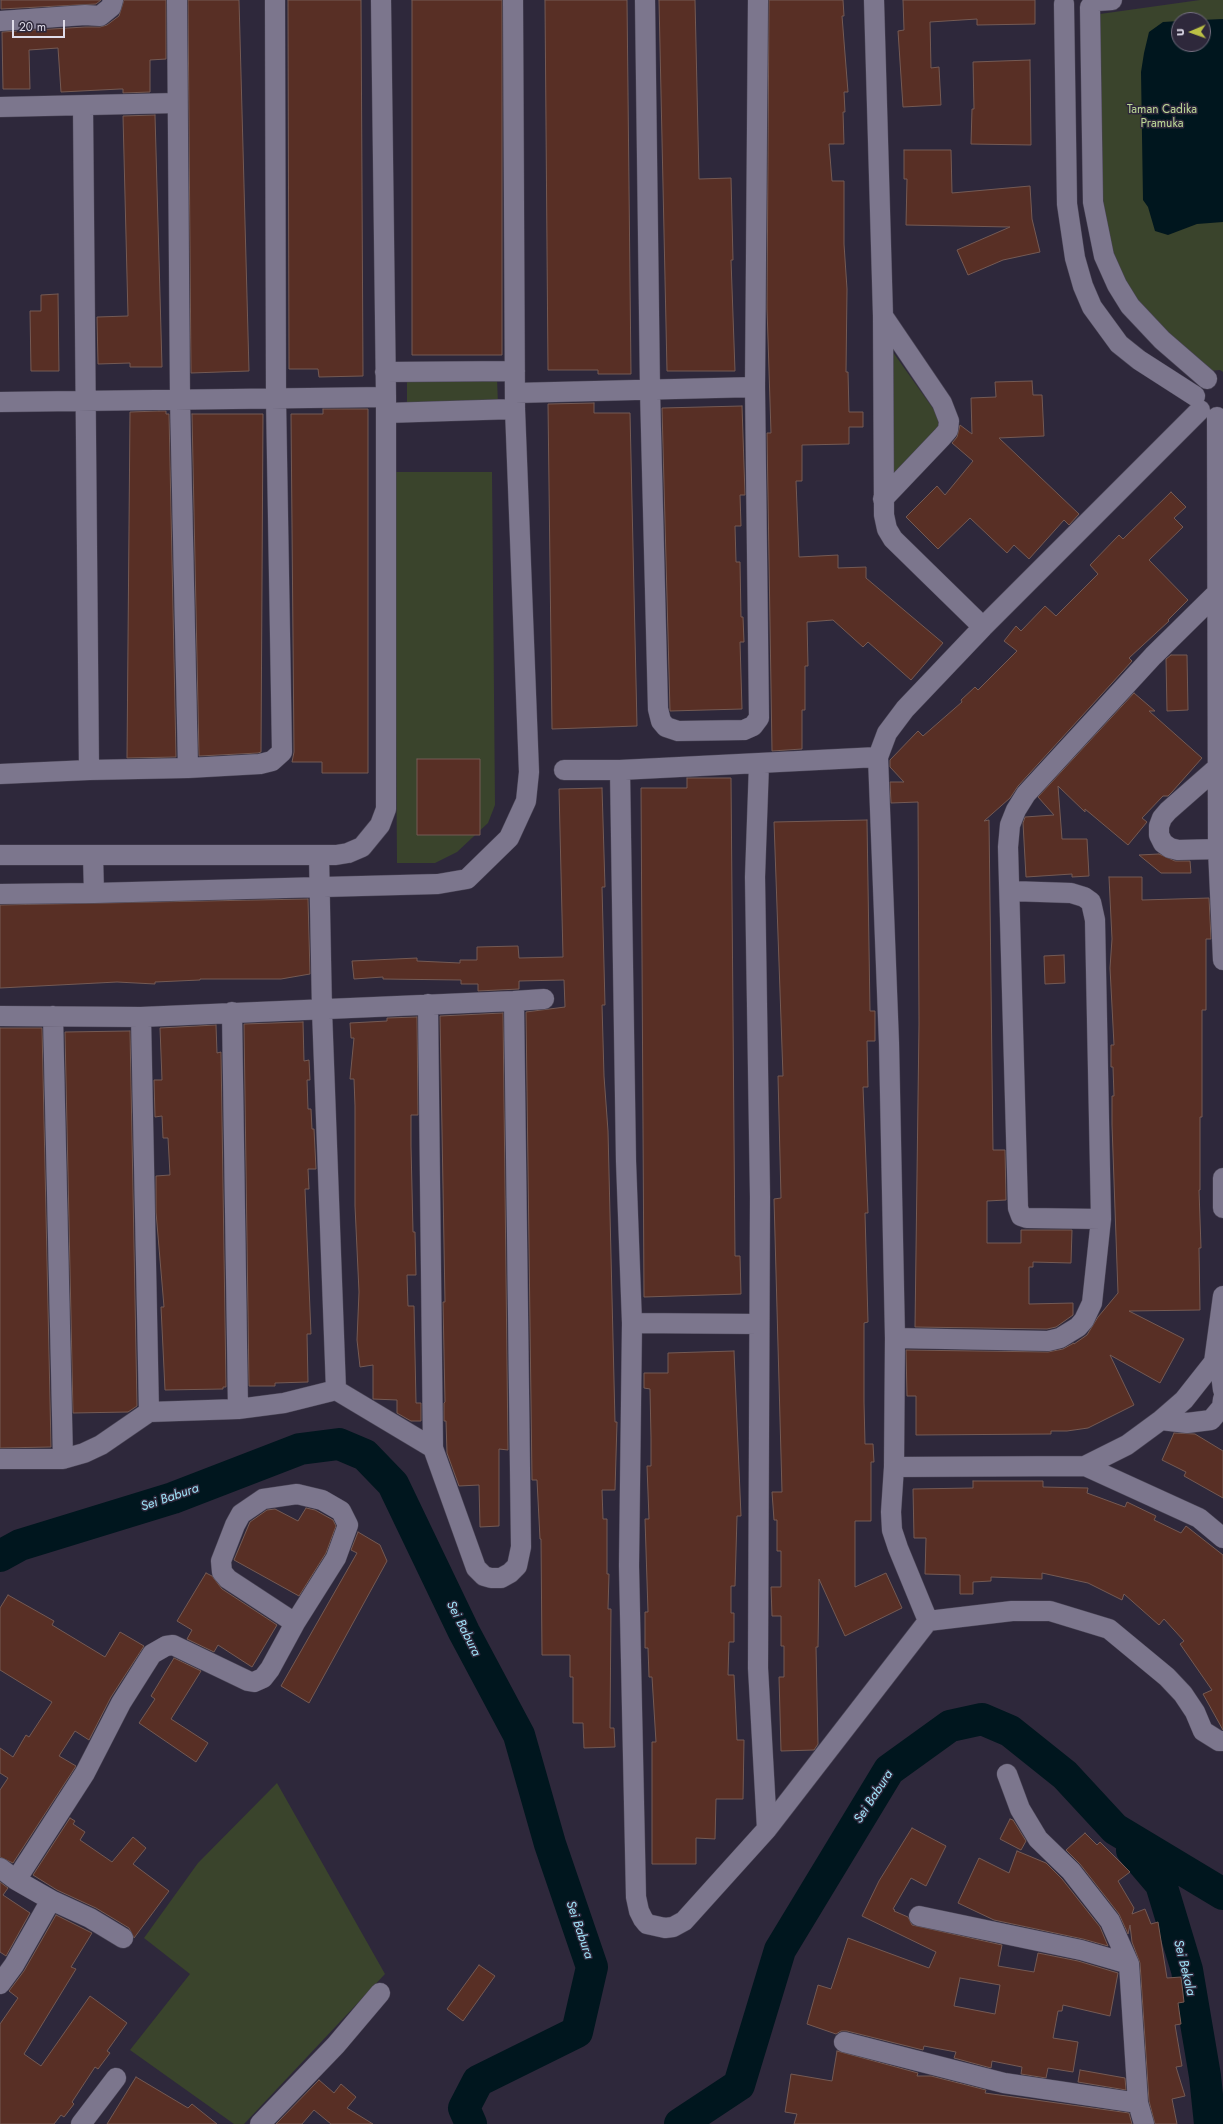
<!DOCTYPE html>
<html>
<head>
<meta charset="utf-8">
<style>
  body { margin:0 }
  #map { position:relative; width:1223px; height:2124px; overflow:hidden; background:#2e283b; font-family:Jost,sans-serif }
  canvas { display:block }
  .north { position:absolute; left:1171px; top:12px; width:40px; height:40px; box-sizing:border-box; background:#2e283b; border:1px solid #757081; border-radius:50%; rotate:268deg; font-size:11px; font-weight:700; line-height:16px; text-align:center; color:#dfdce9 }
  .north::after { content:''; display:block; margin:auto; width:14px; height:18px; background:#bbc045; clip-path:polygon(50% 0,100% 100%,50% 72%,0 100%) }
  .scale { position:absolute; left:12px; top:20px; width:53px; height:18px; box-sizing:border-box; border:2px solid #dfdce9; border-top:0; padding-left:5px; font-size:12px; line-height:14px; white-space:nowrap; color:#dfdce9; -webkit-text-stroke:3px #2e283b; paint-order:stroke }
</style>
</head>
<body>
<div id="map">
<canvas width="1223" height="2124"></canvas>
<div class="north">U</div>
<div class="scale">20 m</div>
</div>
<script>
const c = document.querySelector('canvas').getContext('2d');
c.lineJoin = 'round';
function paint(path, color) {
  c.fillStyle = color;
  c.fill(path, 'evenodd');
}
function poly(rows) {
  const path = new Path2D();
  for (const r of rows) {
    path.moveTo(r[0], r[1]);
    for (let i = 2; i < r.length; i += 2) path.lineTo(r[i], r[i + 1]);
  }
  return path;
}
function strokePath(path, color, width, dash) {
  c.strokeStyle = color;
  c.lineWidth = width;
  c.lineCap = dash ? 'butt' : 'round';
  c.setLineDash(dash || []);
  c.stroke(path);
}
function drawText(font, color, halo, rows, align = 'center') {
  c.font = font + ' Jost,sans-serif';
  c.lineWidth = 3;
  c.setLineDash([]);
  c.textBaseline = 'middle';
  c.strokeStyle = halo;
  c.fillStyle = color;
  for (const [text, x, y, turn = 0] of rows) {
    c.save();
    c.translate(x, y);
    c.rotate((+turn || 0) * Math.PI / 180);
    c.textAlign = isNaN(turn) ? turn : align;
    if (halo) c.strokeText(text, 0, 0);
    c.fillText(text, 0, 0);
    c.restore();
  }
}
paint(poly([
  [1200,0,1223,0,1223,372,1220,370,1207,371,1156,326,1119,274,1107,233,1101,183,1100,14],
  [1179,20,1203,20,1203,44,1179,44],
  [890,348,944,424,890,481],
  [497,378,498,405,407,408,407,381],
  [394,472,492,472,495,805,488,823,457,852,435,863,397,863],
  [277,1783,385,1974,244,2124,234,2124,130,2050,190,1974,144,1938,198,1863]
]), '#3a442c');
paint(poly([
  [1223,19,1223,222,1197,224,1168,235,1155,231,1148,207,1143,200,1141,72,1144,53,1149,32,1163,22,1179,21,1179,44,1203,44,1203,20,1200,20]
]), '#00161e');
strokePath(poly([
  [0,1556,20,1545,173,1498,300,1449,339,1444,365,1455,393,1484,464,1632,519,1735,550,1844,592,1967,577,2032,478,2081,464,2108,471,2124],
  [1132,1850,1161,1884,1187,1970,1205,2076,1210,2124],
  [680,2124,739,2085,780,1950,889,1770,950,1726,982,1719,1010,1731,1065,1775,1115,1829,1223,1894]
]), '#00161e', 32);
const building = poly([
  [1,0,101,0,96,4,1,9,1,0],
  [124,0,166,0,166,59,150,60,150,92,123,93,123,89,120,89,61,92,58,48,29,50,30,89,3,89,2,32,85,27,100,27,107,25,119,16,124,0],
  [188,0,239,0,249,371,191,373,188,0],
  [288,0,361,0,363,376,319,377,318,369,289,369,288,0],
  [412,0,502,0,502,355,412,355,412,0],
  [545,0,627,0,631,374,598,374,598,370,548,370,545,0],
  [659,0,695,0,699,179,731,178,733,260,731,260,735,371,667,371,659,0],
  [769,0,843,0,844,16,842,16,848,92,844,92,845,112,843,112,844,144,829,144,832,181,844,181,844,244,847,289,846,372,848,372,849,412,863,412,863,427,849,427,849,444,802,445,802,481,796,481,799,557,838,555,838,568,866,567,866,578,943,643,911,680,868,642,863,647,833,620,807,622,808,666,805,666,805,710,802,710,802,749,772,751,767,433,771,433,767,308,769,0],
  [903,0,1035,0,1035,24,977,25,977,19,930,22,931,68,939,67,941,105,903,107,898,31,904,30,903,0],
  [1030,60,1031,145,971,144,972,109,974,109,973,62,1030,60],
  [155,115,162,367,130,367,130,363,98,364,97,317,128,316,123,116,155,115],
  [904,150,951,150,952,193,1030,186,1032,219,1040,252,1003,260,968,275,957,250,1010,227,906,225,907,179,904,179,904,150],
  [58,294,59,371,31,371,30,311,41,311,41,295,58,294],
  [1032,381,1033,395,1042,395,1044,436,999,438,1079,514,1069,525,1064,520,1029,559,1014,545,1007,553,970,518,938,549,906,517,937,486,945,495,973,461,952,443,957,437,960,425,972,434,971,398,996,397,995,382,1032,381],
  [594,403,594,413,630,413,637,726,552,729,548,404,594,403],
  [742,406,745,495,740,495,741,526,735,526,736,562,740,562,741,617,743,617,744,642,740,642,742,709,670,711,662,408,742,406],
  [323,409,368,409,368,773,322,773,322,762,292,762,294,752,291,414,323,414,323,409],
  [159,411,166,411,166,414,169,414,176,757,127,758,130,412,159,411],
  [192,414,263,414,261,752,258,753,199,756,192,414],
  [1171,492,1186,507,1174,518,1183,527,1149,560,1188,600,1168,620,1169,621,1129,658,1132,661,1018,786,1010,798,984,821,989,820,993,1150,1005,1150,1006,1200,987,1201,987,1243,1021,1243,1021,1230,1072,1230,1071,1263,1033,1262,1033,1267,1029,1267,1029,1304,1073,1303,1073,1315,1056,1327,1047,1329,915,1327,919,1024,918,802,891,803,890,782,904,782,890,767,890,760,918,731,923,736,962,702,961,700,975,687,978,690,1017,651,1004,641,1016,626,1021,631,1045,606,1056,616,1098,574,1090,565,1119,535,1123,539,1171,492],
  [1171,655,1187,655,1188,710,1167,711,1166,659,1171,655],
  [1134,693,1155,711,1149,711,1202,758,1172,792,1168,796,1163,796,1142,818,1147,822,1128,845,1085,809,1085,812,1058,786,1062,839,1087,839,1089,876,1072,877,1072,874,1026,877,1023,823,1025,817,1054,815,1038,797,1134,693],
  [417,759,480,759,480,835,417,835,417,759],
  [687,778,731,778,735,1256,740,1256,741,1294,644,1297,641,788,687,788,687,778],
  [602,788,605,887,602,887,605,1005,602,1005,604,1076,608,1131,615,1422,617,1422,615,1490,602,1490,603,1519,607,1519,607,1574,609,1574,608,1609,611,1609,610,1728,614,1728,615,1747,584,1748,583,1723,573,1723,573,1677,570,1677,570,1655,542,1655,541,1539,540,1539,537,1480,532,1480,526,1012,565,1007,564,980,519,981,519,989,478,991,478,984,461,984,461,980,383,979,383,977,354,979,352,961,417,958,417,961,460,963,460,960,477,960,477,947,518,946,519,958,563,957,559,789,602,788],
  [867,820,870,1011,875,1011,875,1041,867,1041,868,1087,863,1087,868,1213,865,1213,868,1322,864,1323,864,1402,865,1444,873,1444,874,1462,871,1462,871,1521,855,1521,855,1587,886,1573,902,1608,845,1636,819,1579,818,1647,816,1647,818,1744,814,1750,781,1751,779,1677,784,1677,784,1646,781,1646,781,1616,772,1616,771,1587,781,1587,781,1551,777,1551,777,1520,774,1520,772,1492,782,1492,774,1199,781,1198,778,1076,783,1076,774,822,867,820],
  [1159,854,1175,861,1190,861,1191,873,1161,873,1139,855,1159,854],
  [1109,877,1142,877,1142,900,1209,898,1211,939,1206,939,1206,1010,1202,1010,1202,1117,1200,1117,1200,1190,1199,1190,1201,1248,1199,1248,1200,1310,1129,1311,1184,1339,1160,1383,1110,1355,1134,1405,1088,1428,1067,1431,1051,1431,1051,1434,916,1435,916,1396,907,1396,906,1350,1048,1352,1063,1349,1074,1343,1074,1344,1087,1335,1098,1317,1118,1293,1112,1125,1112,1096,1114,1096,1113,1067,1111,1067,1111,1045,1114,1045,1110,968,1112,939,1109,877],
  [308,899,310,974,281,979,200,979,200,980,155,982,155,984,117,982,0,988,0,905,308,899],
  [1064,955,1065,983,1045,984,1044,956,1064,955],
  [503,1013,508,1450,499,1449,499,1526,480,1527,479,1485,459,1486,447,1453,446,1421,444,1421,444,1403,445,1402,443,1302,445,1302,440,1016,503,1013],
  [417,1017,418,1115,411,1115,411,1146,413,1232,415,1232,416,1275,407,1275,408,1306,414,1306,416,1403,421,1403,421,1421,411,1421,397,1413,397,1400,373,1399,373,1365,360,1367,357,1340,359,1292,355,1206,355,1106,354,1079,350,1079,354,1038,351,1038,350,1023,387,1021,387,1018,417,1017],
  [303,1022,304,1061,309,1060,310,1080,307,1080,308,1109,311,1109,312,1129,314,1129,316,1169,308,1169,309,1189,305,1189,311,1334,307,1334,308,1382,275,1383,275,1386,249,1386,244,1024,303,1022],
  [216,1025,217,1053,221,1052,226,1387,223,1387,223,1389,165,1390,161,1307,164,1307,156,1212,156,1176,170,1175,168,1138,163,1138,162,1116,155,1117,154,1080,162,1080,160,1028,216,1025],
  [0,1028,42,1028,51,1447,0,1448,0,1028],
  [130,1031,137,1406,128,1412,73,1413,65,1032,130,1031],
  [734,1351,741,1516,737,1516,735,1586,731,1586,731,1613,734,1613,734,1642,729,1642,728,1675,734,1675,737,1740,744,1740,743,1799,716,1799,715,1839,696,1838,696,1864,652,1864,652,1742,656,1742,652,1677,649,1677,648,1648,645,1648,645,1612,648,1612,645,1519,649,1519,647,1466,651,1466,651,1438,650,1389,644,1388,644,1373,668,1373,668,1353,734,1351],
  [1174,1433,1195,1434,1223,1451,1223,1498,1184,1476,1186,1472,1162,1460,1174,1433],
  [973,1481,1043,1481,1043,1487,1088,1488,1087,1493,1125,1507,1127,1502,1156,1516,1154,1520,1181,1533,1186,1526,1223,1555,1223,1730,1203,1694,1212,1690,1180,1644,1184,1641,1164,1619,1159,1625,1124,1594,1122,1600,1088,1583,1042,1573,1042,1579,991,1577,991,1581,973,1582,973,1594,960,1594,960,1575,925,1574,926,1538,914,1538,913,1489,973,1488,973,1481],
  [306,1508,315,1510,333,1520,336,1526,326,1553,299,1596,234,1560,250,1522,267,1510,275,1509,298,1521,306,1508],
  [358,1532,380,1545,387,1561,309,1703,281,1686,357,1553,351,1550,358,1532],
  [206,1573,212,1576,222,1589,277,1625,252,1667,218,1645,214,1652,187,1639,192,1630,177,1621,206,1573],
  [8,1595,54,1621,52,1625,105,1657,120,1632,144,1646,111,1697,89,1740,75,1731,59,1756,76,1766,13,1863,0,1857,0,1790,8,1778,0,1773,0,1748,13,1757,26,1735,29,1737,52,1702,0,1670,0,1608,8,1595],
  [174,1658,201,1671,171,1719,208,1743,196,1762,139,1723,155,1699,151,1696,174,1658],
  [70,1818,75,1821,73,1824,85,1832,80,1840,112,1862,133,1837,146,1848,133,1864,169,1891,134,1938,129,1928,96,1908,57,1890,33,1875,70,1818],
  [1010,1819,1013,1820,1026,1841,1021,1850,1000,1839,1010,1819],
  [912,1828,946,1846,926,1886,911,1878,893,1909,895,1910,894,1911,908,1917,912,1925,1002,1945,998,1966,1034,1972,1038,1953,1078,1961,1118,1973,1110,2016,1063,2005,1062,2011,1058,2011,1053,2038,1078,2042,1073,2072,1048,2068,1046,2078,1021,2074,1022,2067,992,2061,991,2068,954,2058,956,2052,924,2046,923,2050,847,2031,841,2031,836,2034,807,2024,818,1985,831,1989,848,1938,929,1968,936,1952,862,1916,879,1881,912,1828],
  [960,1978,1000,1985,995,2014,954,2006,960,1978],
  [1085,1833,1097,1845,1100,1842,1130,1872,1118,1881,1134,1908,1132,1914,1145,1909,1151,1924,1158,1922,1167,1978,1181,1977,1184,2002,1178,2003,1181,2024,1175,2025,1182,2066,1176,2067,1185,2096,1172,2099,1177,2124,1155,2124,1149,2101,1140,1963,1132,1942,1130,1925,1128,1934,1119,1914,1080,1864,1066,1850,1085,1833],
  [1017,1851,1046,1863,1062,1879,1100,1927,1108,1946,1083,1939,994,1920,958,1903,979,1858,1009,1873,1017,1851],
  [0,1882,8,1888,3,1895,30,1913,6,1956,0,1952,0,1882],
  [56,1915,92,1933,71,1967,76,1969,24,2054,41,2066,90,1996,127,2023,107,2051,110,2053,98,2069,95,2067,72,2102,74,2104,64,2117,61,2115,54,2124,0,2124,0,2024,18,1998,9,1991,24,1971,56,1915],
  [479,1965,495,1976,463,2021,447,2009,479,1965],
  [837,2051,918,2073,917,2076,931,2076,986,2090,985,2093,1129,2113,1132,2124,794,2124,797,2114,785,2112,791,2074,832,2081,837,2051],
  [1080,2070,1125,2078,1126,2090,1078,2082,1080,2070],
  [136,2077,188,2108,192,2104,217,2124,107,2124,136,2077],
  [319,2080,334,2093,341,2084,356,2097,347,2108,373,2124,331,2124,314,2110,302,2124,276,2124,319,2080]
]);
paint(building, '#582f25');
strokePath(building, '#745a54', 1);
const street = poly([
  [177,0,180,399,188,768,260,764,272,761,282,752,276,398,275,0],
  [645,0,650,390,658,709,661,721,666,727,678,731,744,730,753,726,759,718,755,387,758,0],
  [874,0,883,316,884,515,887,529,893,539,983,627],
  [1097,1,1112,0],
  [1064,4,1067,204,1075,258,1083,286,1092,307,1119,344,1139,360,1195,396],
  [1090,7,1093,202,1104,256,1117,285,1130,306,1162,340,1207,379],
  [0,21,85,15,100,16,111,7,113,0],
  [0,107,177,103],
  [883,316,942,403,949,421,948,430,942,437,883,499],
  [385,372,515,371],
  [515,393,755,387],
  [0,402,386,397],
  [386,413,515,409],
  [1217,417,1218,849,1223,960],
  [759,764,755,877,760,1197,758,1668,767,1829],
  [89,770,188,768],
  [564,770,620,770,878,757],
  [620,770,626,1161,632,1323,629,1566,636,1897,639,1911,643,1919,647,1924,665,1928,673,1927,684,1921,767,1829,928,1621,1012,1611,1050,1611,1109,1629,1167,1677,1183,1694,1195,1712,1203,1731,1219,1741,1223,1741],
  [0,774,89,770,83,106],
  [1218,849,1178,850,1170,848,1163,843,1159,835,1159,826,1162,818,1168,811,1218,767],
  [0,855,336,855,348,853,362,847,380,825,386,809,386,397,381,0],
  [93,855,94,893],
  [0,894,94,893,438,884,467,879,509,838,526,801,529,772,515,409,513,0],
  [514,1001,544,999],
  [428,1004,433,1448],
  [232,1012,238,1409],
  [0,1016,141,1017,514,1001,521,1547,517,1566,510,1573,501,1578,491,1578,484,1576,476,1568,433,1448,336,1390],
  [53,1016,63,1459],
  [141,1017,149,1412],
  [1223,1178,1223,1208],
  [1101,1219,1027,1218,1021,1216,1018,1208,1008,847,1010,825,1016,810,1026,794,1153,656,1217,593,1223,593],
  [632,1323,759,1324],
  [895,1338,1048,1341,1060,1338,1078,1327,1084,1320,1092,1303,1101,1219,1095,920,1091,902,1084,897,1071,893,1010,891],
  [1214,1362,1221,1374,1223,1390],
  [1161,1420,1187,1423,1211,1420,1222,1407,1223,1399],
  [0,1459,63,1459,84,1453,101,1445,149,1412,238,1409,284,1403,336,1390,322,1010,319,855],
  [1085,1466,1127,1445,1161,1420,1184,1400,1214,1362,1223,1296],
  [894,1467,1085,1466,1199,1518,1223,1538],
  [928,1621,898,1548,892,1530,891,1512,894,1467,895,1338,889,1043,878,757,887,733,905,709,983,627,1200,410],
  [1007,1774,1020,1809,1038,1839,1071,1871,1110,1921,1129,1964,1138,2103,1144,2124],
  [0,1868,16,1880],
  [51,1900,90,1918,123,1938],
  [919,1916,1081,1950,1129,1964],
  [0,1984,14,1965,51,1900,16,1880,85,1773,121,1703,152,1654,166,1646,173,1645,248,1681,254,1682,263,1678,270,1669,295,1623,336,1558,348,1525,341,1511,322,1500,297,1494,263,1499,241,1514,235,1525,221,1561,222,1572,228,1579,295,1623],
  [844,2042,1004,2083,1138,2103],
  [81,2124,116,2078],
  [260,2124,336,2045,380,1993]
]);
strokePath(street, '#4a4556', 21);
strokePath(street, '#7c768d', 20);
drawText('12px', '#bdd997', '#2e283b', [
  ["Taman Cadika",1162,110],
  ["Pramuka",1162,124]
]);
drawText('italic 13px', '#9fe3f9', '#2e283b', [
  ["Sei Babura",170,1498,-19],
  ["Sei Babura",463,1629,63],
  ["Sei Babura",874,1797,-57],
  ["Sei Babura",579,1930,71],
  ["Sei Bekala",1184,1968,76]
]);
</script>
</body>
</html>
